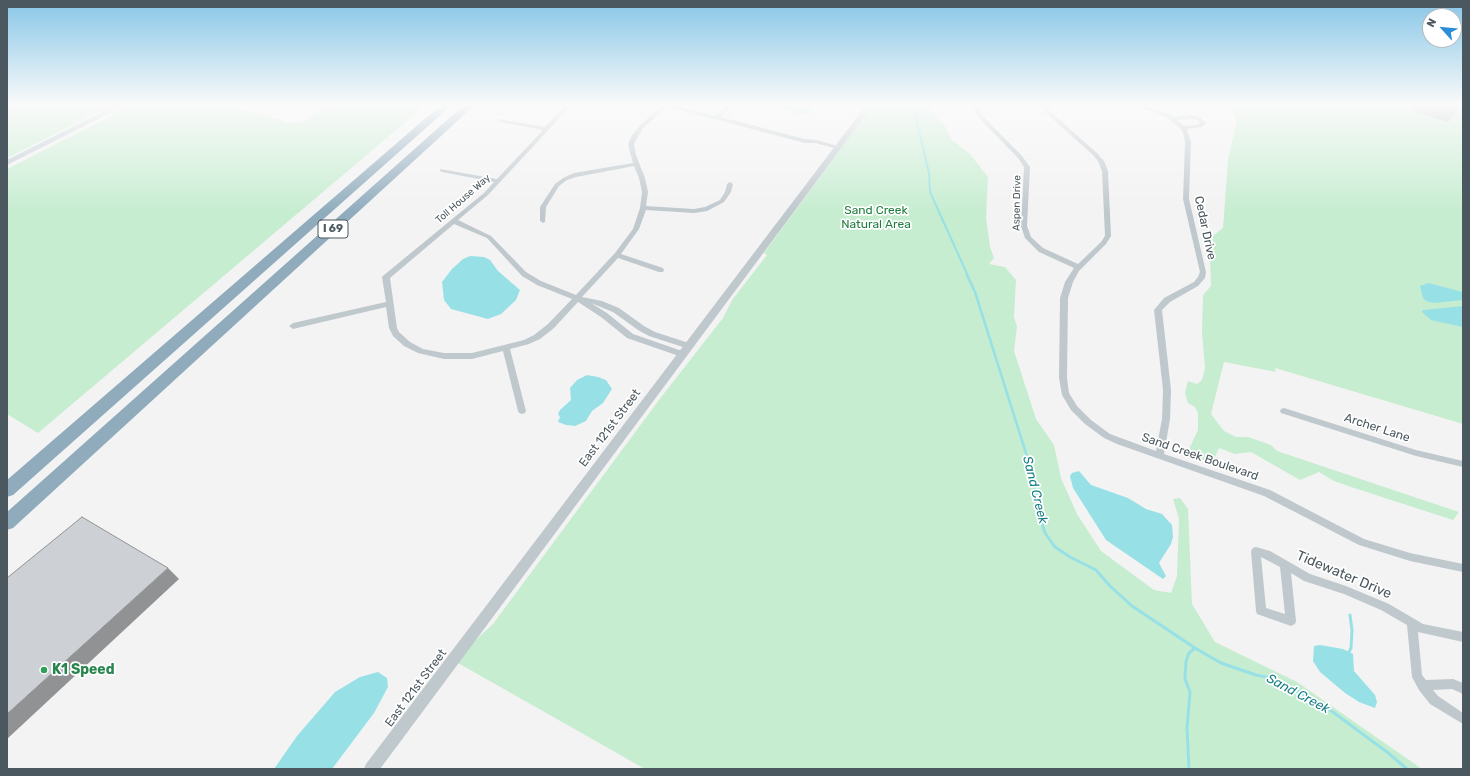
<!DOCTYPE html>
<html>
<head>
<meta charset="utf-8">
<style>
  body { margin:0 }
  #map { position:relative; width:1470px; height:776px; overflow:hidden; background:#f4f3f3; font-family:Rubik,sans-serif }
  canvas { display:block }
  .frame { position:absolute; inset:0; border:8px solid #4b585f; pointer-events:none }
  .north { position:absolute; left:1422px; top:8px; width:40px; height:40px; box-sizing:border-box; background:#fff; border:1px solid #b7bcbf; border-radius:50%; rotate:297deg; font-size:11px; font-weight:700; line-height:16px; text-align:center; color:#4b585f }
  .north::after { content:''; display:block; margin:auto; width:14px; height:18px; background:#2a8ed8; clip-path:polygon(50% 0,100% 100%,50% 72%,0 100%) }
</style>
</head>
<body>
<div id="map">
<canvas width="1470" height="776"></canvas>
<div class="frame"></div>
<div class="north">N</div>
</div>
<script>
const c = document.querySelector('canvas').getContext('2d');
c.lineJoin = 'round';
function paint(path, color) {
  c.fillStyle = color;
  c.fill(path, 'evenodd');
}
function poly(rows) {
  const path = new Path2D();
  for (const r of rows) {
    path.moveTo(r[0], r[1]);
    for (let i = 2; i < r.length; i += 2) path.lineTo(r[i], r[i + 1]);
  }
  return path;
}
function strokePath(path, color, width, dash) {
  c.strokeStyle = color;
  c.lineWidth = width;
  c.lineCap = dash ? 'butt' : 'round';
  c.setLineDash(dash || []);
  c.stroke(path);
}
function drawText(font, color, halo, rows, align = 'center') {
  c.font = font + ' Rubik,sans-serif';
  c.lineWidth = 3.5;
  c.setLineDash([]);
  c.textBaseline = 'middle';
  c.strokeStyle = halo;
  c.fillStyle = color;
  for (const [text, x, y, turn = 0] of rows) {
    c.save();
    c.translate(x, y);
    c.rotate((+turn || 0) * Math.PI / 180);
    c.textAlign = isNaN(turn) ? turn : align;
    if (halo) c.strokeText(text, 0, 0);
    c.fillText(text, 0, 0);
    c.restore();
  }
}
paint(poly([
  [7,104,115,104,7,158],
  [134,104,225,104,290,123,298,123,308,119,331,104,427,104,38,433,7,414,7,169],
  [874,104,929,104,937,117,944,124,951,139,970,154,988,177,986,218,990,247,994,258,989,264,1005,267,1016,280,1014,317,1017,327,1014,351,1036,419,1054,445,1061,478,1077,514,1101,551,1154,590,1171,593,1177,576,1179,519,1173,499,1180,498,1188,509,1192,604,1215,642,1297,682,1422,769,645,769,458,663,466,649,493,624,662,396,723,318,732,300,767,255,764,253],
  [1195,104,1463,104,1463,424,1275,368,1276,372,1224,362,1211,414,1224,431,1236,437,1248,437,1271,445,1277,451,1459,512,1453,520,1351,487,1334,481,1319,472,1300,480,1251,452,1235,454,1219,448,1211,466,1189,449,1198,430,1198,413,1195,407,1188,403,1185,393,1188,381,1197,384,1202,380,1205,368,1202,333,1203,295,1211,286,1210,259,1212,252,1213,236,1223,228,1228,159,1236,124,1234,111]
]), '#c6edd0');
paint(poly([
  [778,104,793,104,811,110,810,113,803,114,782,109,778,107],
  [470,256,484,257,490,260,498,271,520,290,516,300,501,314,488,319,451,309,444,300,442,282,452,269,463,259],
  [1428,283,1463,292,1463,300,1434,303,1426,301,1423,298,1420,286],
  [1463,306,1463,327,1431,320,1422,312,1423,310],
  [587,375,598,377,606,380,612,389,603,403,592,411,586,421,575,426,566,425,558,422,560,417,558,414,560,410,571,400,570,388,577,380],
  [1079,471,1091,485,1128,498,1146,509,1162,514,1172,525,1173,537,1171,544,1159,563,1166,576,1163,579,1106,540,1073,488,1070,476,1072,473],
  [1320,645,1343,649,1353,654,1354,671,1375,695,1377,702,1375,708,1359,702,1345,693,1320,672,1313,661,1314,646],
  [378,672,387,678,388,687,374,713,332,769,274,769,297,736,335,692,360,677]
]), '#97e1e6');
strokePath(poly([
  [908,104,916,118,929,173,930,192,968,276]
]), '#97e1e6', 2);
strokePath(poly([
  [967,275,975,292,1030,466,1036,495]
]), '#97e1e6', 2.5);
strokePath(poly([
  [1035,494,1039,514,1045,533,1055,547,1070,557,1096,570,1110,586,1132,606,1195,648,1221,663,1256,675,1275,679,1326,707,1387,752,1407,769],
  [1349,652,1351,648,1352,630,1350,615],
  [1189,769,1187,728,1190,692,1185,679,1186,661,1189,653,1195,648]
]), '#97e1e6', 3);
paint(poly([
  [662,104,671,104,716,116,728,104,734,104,721,117,805,139,817,140,841,147,838,149,815,143,805,143,668,107,643,128,634,144,636,155,645,178,648,192,646,206,694,209,705,207,720,200,725,192,727,184,730,182,733,184,731,192,724,202,707,211,694,213,646,210,639,229,621,254,663,268,664,270,663,272,659,272,618,258,582,297,602,301,619,308,644,326,655,332,692,344,693,346,689,349,649,336,638,330,613,312,591,303,607,313,633,334,685,352,686,354,685,356,679,356,627,338,601,317,578,302,554,328,540,339,529,344,510,349,526,411,525,413,522,414,519,413,518,411,503,351,472,359,444,359,418,353,404,346,393,336,389,328,386,307,293,329,289,326,293,323,386,302,382,277,384,275,484,193,494,182,442,172,440,171,440,169,497,179,543,130,500,122,497,120,498,119,545,127,564,107,566,106,569,108,568,109,488,195,458,220,491,236,526,272,541,281,576,295,615,253,633,229,640,208,642,192,639,178,634,166,576,177,567,180,559,186,546,207,545,222,543,223,540,221,540,207,555,184,563,178,574,173,633,163,628,144,631,137,639,126,663,105,662,104],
  [454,224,487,238,522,276,537,285,572,299,548,324,534,335,524,340,472,353,444,353,423,349,410,342,399,332,397,328,390,278,454,224],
  [971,104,977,104,983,116,1022,156,1030,167,1027,226,1031,237,1043,248,1078,264,1101,242,1105,236,1102,171,1098,161,1093,155,1048,115,1038,104,1044,104,1052,113,1097,153,1104,161,1108,171,1111,236,1106,244,1079,271,1073,282,1068,298,1067,378,1069,393,1077,406,1091,420,1110,434,1156,451,1162,419,1163,390,1154,310,1164,298,1194,282,1198,277,1200,272,1183,199,1185,142,1183,133,1181,129,1165,116,1128,104,1138,104,1154,108,1169,114,1173,117,1192,115,1201,118,1206,123,1202,127,1187,129,1191,142,1189,199,1206,272,1205,278,1198,286,1170,302,1162,310,1171,390,1170,419,1164,454,1270,490,1364,539,1410,553,1463,564,1463,572,1410,561,1359,545,1264,496,1117,444,1104,438,1085,424,1071,410,1062,395,1059,378,1060,298,1065,282,1074,268,1039,252,1025,238,1021,226,1024,167,1018,158,979,118,971,104],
  [1192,119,1197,120,1200,123,1198,125,1184,126,1177,120,1192,119],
  [1284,408,1416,450,1463,461,1463,467,1416,456,1281,413,1280,411,1281,409,1284,408],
  [1256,547,1270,551,1310,574,1346,586,1389,604,1423,624,1463,632,1463,642,1418,632,1422,675,1426,680,1453,679,1463,683,1463,694,1452,689,1433,690,1438,696,1463,713,1463,724,1430,704,1419,690,1412,677,1407,625,1381,610,1344,594,1304,581,1291,573,1296,621,1295,624,1291,626,1257,614,1256,611,1251,551,1253,548,1256,547],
  [1261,557,1280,567,1285,614,1266,608,1261,557]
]), '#bfc8cd');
paint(poly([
  [867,104,874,104,380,769,364,769,366,764,867,104]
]), '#bfc8cd');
paint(poly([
  [118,104,128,104,7,165,7,160,118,104]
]), '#c0cbd2');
paint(poly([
  [442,104,453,104,13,495,7,497,7,480,442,104],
  [465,104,476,104,13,528,7,530,7,512,465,104]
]), '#8fabbc');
paint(poly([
  [1412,104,1454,104,1452,107,1457,111,1448,122,1417,113,1411,106]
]), '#b0b3b6');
paint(poly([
  [168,568,179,579,7,739,7,714]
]), '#909294');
const building = poly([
  [1435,104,1449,104,1457,111,1435,104],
  [82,517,168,568,7,714,7,578,82,517]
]);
paint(building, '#cdd0d4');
strokePath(building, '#909294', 1);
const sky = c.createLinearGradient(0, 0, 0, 213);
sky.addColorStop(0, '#87c6e7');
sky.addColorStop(0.49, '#fafafa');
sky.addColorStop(1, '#fafafa00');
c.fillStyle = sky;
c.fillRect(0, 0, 1470, 213);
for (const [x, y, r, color] of [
  [44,670,4,"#2e9e5b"]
]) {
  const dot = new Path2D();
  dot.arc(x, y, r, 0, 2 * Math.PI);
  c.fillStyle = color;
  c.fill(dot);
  strokePath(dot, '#fff', 1.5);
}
drawText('10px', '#4b585f', '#fff', [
  ["Toll House Way",463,199,-41],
  ["Aspen Drive",1017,203,-89]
]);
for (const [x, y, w] of [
  [333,229,30]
]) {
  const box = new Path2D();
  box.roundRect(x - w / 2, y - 9, w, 18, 3);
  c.fillStyle = '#fff';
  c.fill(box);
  strokePath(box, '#4b585f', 1);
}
drawText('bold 11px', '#4b585f', null, [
  ["I 69",333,229]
]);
drawText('12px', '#207d41', '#fff', [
  ["Sand Creek",876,211],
  ["Natural Area",876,225]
]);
drawText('12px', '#4b585f', '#fff', [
  ["Cedar Drive",1205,228,78],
  ["East 121st Street",610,428,-53],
  ["Archer Lane",1377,428,18],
  ["Sand Creek Boulevard",1200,457,19],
  ["East 121st Street",416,688,-53]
]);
drawText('italic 13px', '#177f87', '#fff', [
  ["Sand Creek",1035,490,76],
  ["Sand Creek",1298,694,28]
]);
drawText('14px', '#4b585f', '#fff', [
  ["Tidewater Drive",1344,575,23]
]);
drawText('bold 14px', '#27864d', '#fff', [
  ["K1 Speed",52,670]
], 'left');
</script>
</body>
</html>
